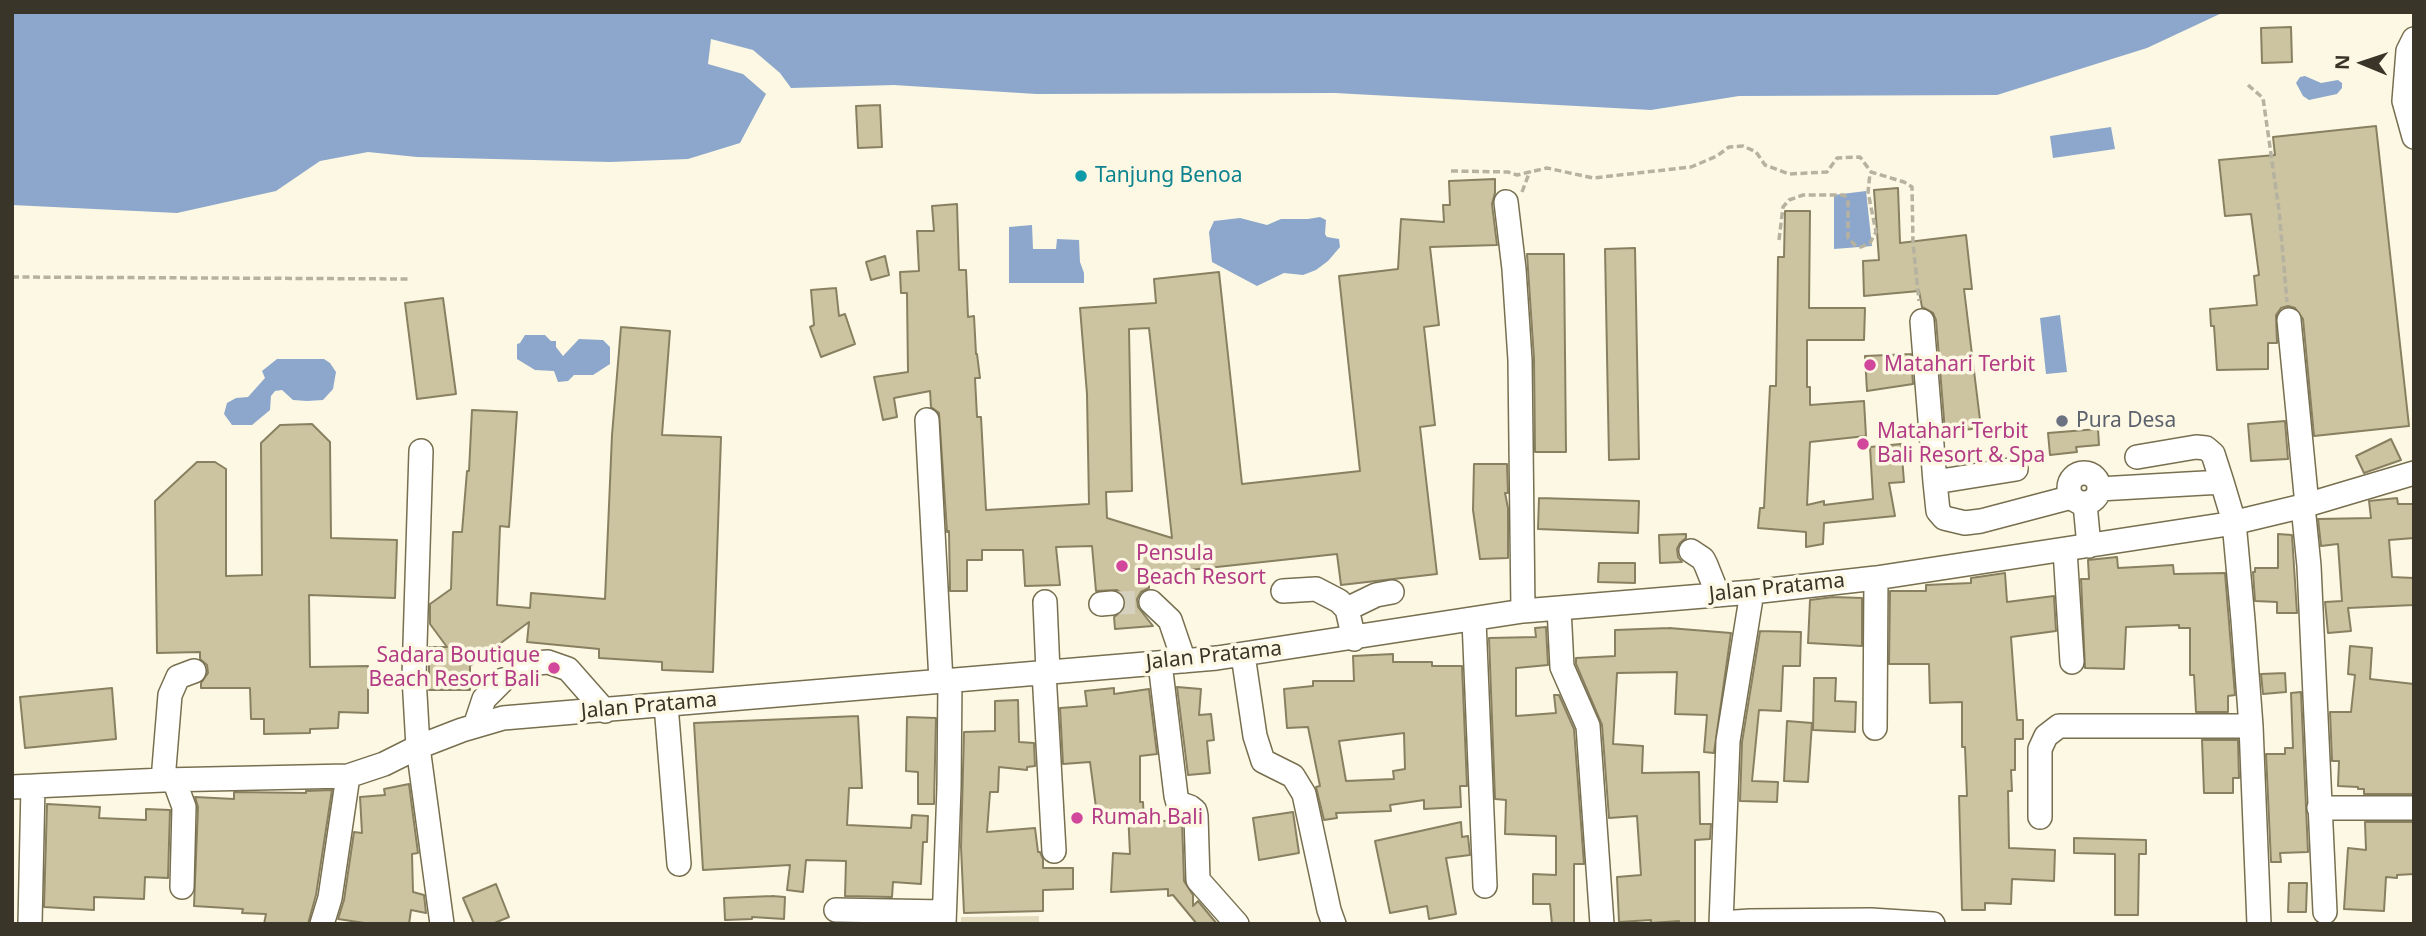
<!DOCTYPE html>
<html>
<head>
<meta charset="utf-8">
<style>
  body { margin:0 }
  #map { position:relative; width:2426px; height:936px; overflow:hidden; background:#fdf8e3; font-family:"Noto Sans",sans-serif }
  canvas { display:block }
  .frame { position:absolute; inset:0; border:14px solid #393528; pointer-events:none }
  .north { position:absolute; left:2328px; top:28px; width:70px; height:70px; -webkit-text-stroke:5px #fdf8e3; paint-order:stroke; rotate:272deg; font-size:19px; font-weight:700; line-height:28px; text-align:center; color:#393528 }
  .north::after { content:''; display:block; margin:auto; width:24px; height:32px; background:#393528; clip-path:polygon(50% 0,100% 100%,50% 72%,0 100%) }
</style>
</head>
<body>
<div id="map">
<canvas width="2426" height="936"></canvas>
<div class="frame"></div>
<div class="north">N</div>
</div>
<script>
const c = document.querySelector('canvas').getContext('2d');
c.lineJoin = 'round';
function paint(path, color) {
  c.fillStyle = color;
  c.fill(path, 'evenodd');
}
function poly(rows) {
  const path = new Path2D();
  for (const r of rows) {
    if (r.length === 3) {
      path.moveTo(r[0] + r[2], r[1]);
      path.arc(r[0], r[1], r[2], 0, 2 * Math.PI);
      continue;
    }
    path.moveTo(r[0], r[1]);
    for (let i = 2; i < r.length; i += 2) path.lineTo(r[i], r[i + 1]);
  }
  return path;
}
function strokePath(path, color, width, dash) {
  c.strokeStyle = color;
  c.lineWidth = width;
  c.lineCap = dash ? 'butt' : 'round';
  c.setLineDash(dash || []);
  c.stroke(path);
}
function drawText(font, color, halo, rows, align = 'center') {
  c.font = font + ' "Noto Sans",sans-serif';
  c.lineWidth = 7;
  c.setLineDash([]);
  c.textBaseline = 'middle';
  c.strokeStyle = halo;
  c.fillStyle = color;
  for (const [text, x, y, turn = 0] of rows) {
    c.save();
    c.translate(x, y);
    c.rotate((+turn || 0) * Math.PI / 180);
    c.textAlign = isNaN(turn) ? turn : align;
    if (halo) c.strokeText(text, 0, 0);
    c.fillText(text, 0, 0);
    c.restore();
  }
}
paint(poly([
  [1039,916,1039,924,961,924,961,917]
]), '#e3dcbf');
paint(poly([
  [12,12,2224,12,2147,48,1997,95,1739,96,1651,110,1335,93,1036,94,894,85,791,88,780,73,753,50,711,39,708,64,743,74,766,94,740,143,688,159,610,162,417,157,368,152,320,161,276,191,177,213,12,205],
  [2305,76,2321,83,2338,80,2342,83,2342,88,2337,94,2309,100,2303,96,2296,83,2300,77],
  [2111,127,2115,149,2053,158,2050,136],
  [1866,191,1872,246,1834,249,1834,195],
  [1320,217,1326,220,1325,234,1327,237,1339,239,1340,247,1328,261,1316,270,1303,275,1284,273,1257,286,1212,262,1209,232,1214,221,1240,218,1267,225,1281,219,1308,219],
  [1032,225,1033,249,1056,249,1057,239,1079,240,1080,262,1084,273,1084,283,1009,283,1009,227],
  [2060,315,2067,372,2046,374,2040,318],
  [525,335,545,335,551,341,556,341,556,347,563,356,579,339,603,340,610,347,610,364,593,375,574,375,568,381,558,382,554,371,535,370,517,359,517,344,520,343],
  [277,359,324,359,330,363,336,372,333,389,323,400,307,401,293,400,282,390,275,391,271,396,270,410,252,425,232,425,224,414,227,403,236,398,248,397,265,378,262,371]
]), '#8ca7cb');
const building = poly([
  [2291,27,2292,62,2262,63,2261,28,2291,27],
  [880,105,882,147,858,148,856,106,880,105],
  [2376,126,2409,426,2314,436,2303,319,2295,308,2288,306,2281,308,2276,315,2277,343,2268,343,2268,369,2217,370,2214,326,2211,326,2210,309,2257,305,2254,276,2259,275,2251,214,2225,216,2219,160,2275,155,2273,137,2376,126],
  [1495,179,1495,193,1492,204,1497,245,1430,247,1439,325,1424,327,1435,425,1420,427,1437,574,1341,585,1337,554,1152,574,1153,582,1149,583,1149,588,1141,592,1137,599,1138,607,1153,626,1115,629,1114,617,1124,609,1126,601,1123,594,1117,590,1096,591,1092,546,1056,547,1060,585,1025,586,1023,550,982,550,982,560,967,560,967,591,950,591,949,531,947,532,939,413,931,407,930,391,894,398,897,417,883,420,874,377,908,372,907,293,901,293,900,272,919,271,917,231,934,231,932,206,957,204,959,270,966,270,968,317,974,316,976,354,977,354,980,378,975,378,977,417,981,417,986,510,1089,504,1087,394,1080,308,1156,303,1154,279,1219,272,1242,484,1360,471,1339,276,1398,269,1401,219,1444,222,1443,205,1450,205,1449,181,1495,179],
  [1149,328,1172,538,1107,518,1106,492,1132,491,1129,329,1149,328],
  [1898,188,1900,243,1966,235,1972,289,1964,289,1981,428,1945,432,1936,320,1933,313,1922,307,1919,291,1864,296,1863,261,1879,260,1874,190,1898,188],
  [1785,211,1810,211,1809,308,1865,308,1864,340,1807,340,1807,387,1810,387,1810,405,1864,401,1866,436,1810,442,1807,505,1824,501,1824,505,1873,499,1870,447,1901,444,1904,482,1889,483,1895,516,1824,523,1823,544,1806,547,1806,532,1758,528,1760,508,1764,508,1770,386,1776,386,1778,257,1784,257,1785,211],
  [1635,248,1639,459,1609,460,1605,249,1635,248],
  [1527,254,1564,254,1566,452,1535,452,1534,359,1527,254],
  [885,256,889,275,871,280,866,262,885,256],
  [836,288,839,316,845,314,855,344,821,357,810,327,814,325,811,290,836,288],
  [443,298,456,394,417,399,405,303,443,298],
  [621,327,670,331,662,435,721,437,713,672,662,670,662,662,599,658,599,649,527,642,529,622,470,666,470,690,429,690,429,647,447,647,430,624,430,604,451,589,453,532,462,532,467,471,469,471,472,410,517,412,509,527,500,526,497,605,530,608,531,593,605,599,612,435,621,327],
  [1911,354,1913,384,1867,391,1865,356,1911,354],
  [2285,421,2288,459,2251,461,2248,424,2285,421],
  [312,424,330,442,331,538,397,540,395,598,309,595,310,667,368,666,368,713,339,712,338,728,310,729,310,733,264,734,264,719,251,719,250,688,201,688,201,683,208,673,207,665,200,659,200,652,157,653,155,501,197,462,215,462,226,469,226,576,262,575,261,443,280,425,312,424],
  [2098,429,2099,445,2076,447,2077,452,2050,455,2048,433,2098,429],
  [2391,439,2401,460,2364,473,2356,456,2391,439],
  [1474,464,1507,464,1508,493,1505,493,1508,508,1508,558,1480,559,1473,510,1474,464],
  [1539,498,1639,501,1638,533,1538,529,1539,498],
  [2397,498,2398,504,2414,504,2414,538,2389,540,2392,577,2414,578,2414,605,2348,608,2351,631,2328,633,2325,602,2342,601,2338,544,2321,546,2318,519,2371,518,2369,501,2397,498],
  [1686,534,1686,538,1680,543,1677,549,1678,557,1682,562,1660,563,1659,535,1686,534],
  [2278,534,2292,535,2297,613,2277,613,2277,602,2255,601,2253,572,2255,572,2255,568,2278,568,2278,534],
  [2117,557,2118,568,2173,565,2174,574,2225,573,2235,695,2228,696,2228,712,2196,712,2194,675,2190,675,2190,628,2179,628,2179,625,2126,627,2124,669,2085,668,2081,579,2089,579,2088,560,2117,557],
  [1599,563,1635,563,1635,583,1598,582,1599,563],
  [2005,573,2007,602,2054,596,2056,631,2011,637,2017,720,2023,720,2023,739,2015,739,2015,770,2011,770,2012,791,2008,791,2009,848,2055,850,2054,881,2012,879,2011,904,1985,903,1985,910,1962,910,1959,796,1967,796,1965,747,1962,747,1962,702,1930,703,1929,664,1889,664,1890,591,1926,591,1926,585,1971,583,1971,578,2005,573],
  [1833,597,1862,598,1862,646,1808,643,1810,600,1833,597],
  [1546,627,1548,665,1516,668,1516,716,1556,713,1554,695,1559,695,1574,729,1584,864,1574,864,1574,924,1552,924,1550,904,1533,904,1533,874,1556,875,1556,836,1505,834,1506,800,1495,799,1489,638,1536,637,1535,628,1546,627],
  [1669,628,1731,633,1714,753,1704,752,1707,715,1675,714,1677,672,1617,673,1613,744,1643,746,1642,773,1699,772,1700,824,1711,824,1710,839,1695,840,1695,924,1679,924,1679,921,1651,923,1651,920,1619,922,1617,877,1641,875,1637,816,1609,818,1602,725,1576,664,1576,658,1615,656,1615,630,1669,628],
  [1760,631,1801,632,1800,666,1783,666,1781,711,1759,710,1752,781,1778,782,1777,802,1740,801,1742,742,1760,631],
  [2350,646,2372,648,2370,679,2414,684,2414,794,2364,794,2364,789,2358,789,2358,787,2338,786,2339,761,2332,761,2330,712,2351,712,2355,675,2348,674,2350,646],
  [1393,654,1393,662,1432,662,1432,666,1462,666,1467,786,1460,786,1461,807,1424,809,1424,800,1390,805,1391,811,1336,813,1337,818,1324,820,1316,787,1320,786,1308,727,1287,728,1284,689,1313,686,1313,681,1354,681,1353,656,1393,654],
  [1404,733,1405,769,1393,771,1394,779,1346,781,1339,741,1404,733],
  [2285,673,2286,692,2263,694,2261,674,2285,673],
  [1814,678,1836,678,1835,701,1856,702,1855,732,1813,730,1814,678],
  [1177,687,1201,689,1199,715,1211,714,1214,740,1207,741,1210,773,1188,775,1177,687],
  [112,688,116,739,25,748,20,697,112,688],
  [1114,688,1114,694,1149,689,1157,754,1140,756,1140,802,1143,802,1144,822,1182,820,1184,881,1193,895,1193,906,1198,901,1217,924,1197,924,1173,895,1168,896,1168,889,1111,892,1113,853,1130,854,1128,811,1097,815,1090,762,1063,764,1060,708,1087,706,1085,691,1114,688],
  [2301,692,2308,852,2280,853,2281,862,2271,862,2266,754,2285,754,2285,748,2293,748,2291,693,2301,692],
  [1018,700,1019,742,1034,743,1035,766,1027,767,1027,770,999,767,998,792,990,792,987,832,1035,828,1038,852,1040,852,1043,859,1043,868,1073,868,1073,889,1043,890,1043,911,964,913,961,847,964,732,995,731,995,701,1018,700],
  [858,716,862,788,849,788,847,825,911,828,912,815,928,816,927,842,923,842,921,884,893,882,892,897,845,896,846,861,806,860,803,892,787,890,790,865,703,870,694,723,858,716],
  [907,717,936,718,934,804,918,804,918,772,906,771,907,717],
  [1787,721,1812,723,1808,782,1784,781,1787,721],
  [2202,740,2238,740,2239,778,2233,778,2233,793,2204,793,2202,740],
  [409,784,418,853,412,854,413,892,424,895,426,913,411,910,409,924,371,924,338,919,344,900,354,832,362,833,360,797,385,795,384,789,409,784],
  [332,790,316,895,308,924,264,924,266,914,242,913,243,909,194,906,198,807,195,797,234,799,234,792,306,793,306,791,332,790],
  [47,804,100,807,99,818,146,820,146,809,170,810,168,878,145,877,144,899,94,897,94,910,44,907,47,804],
  [1293,812,1299,853,1259,860,1253,818,1293,812],
  [1461,822,1462,837,1468,836,1470,855,1446,858,1456,914,1429,919,1427,906,1390,913,1375,841,1461,822],
  [2365,822,2414,822,2414,874,2397,875,2397,878,2386,877,2384,911,2344,909,2348,848,2366,850,2365,822],
  [2074,838,2146,840,2146,854,2139,854,2138,915,2115,915,2115,854,2074,853,2074,838],
  [2289,883,2307,883,2306,912,2288,912,2289,883],
  [496,884,509,917,492,924,474,924,463,898,496,884],
  [772,896,785,897,784,919,752,917,752,919,725,920,724,898,772,896]
]);
paint(building, '#ccc3a1');
strokePath(building, '#888060', 2);
strokePath(poly([
  [1112,603,1151,602]
]), '#d6d1be', 23, [23, 11]);
const minor = poly([
  [2414,39,2408,51,2404,101,2414,137],
  [1506,202,1514,269,1520,360,1523,611],
  [2289,320,2307,505],
  [1922,321,1935,482,1938,511,1944,518,1965,523,1981,521,2072,497],
  [927,420,941,681],
  [421,451,414,677,418,747,442,924],
  [2137,457,2196,447,2206,448,2213,454,2222,482],
  [2084,488,15],
  [1935,482,2016,469],
  [2099,489,2222,482,2234,522,2243,620,2251,726,2259,924],
  [2085,504,2089,546],
  [2303,506,2309,566,2325,912],
  [2065,550,2072,662],
  [1691,551,1703,559,1706,565,1718,595],
  [1283,591,1316,589,1339,601,1347,609,1354,639],
  [1045,602,1048,672],
  [1151,602,1170,620,1184,661],
  [1101,604,1112,603],
  [1559,608,1562,667,1588,726,1602,924],
  [1347,609,1376,595,1392,592],
  [1474,620,1485,886],
  [1243,655,1255,736,1263,761,1293,776,1304,794,1329,910,1334,924],
  [1160,663,1176,796,1178,803,1190,807,1195,811,1196,816,1198,880,1237,924],
  [525,664,548,662,568,669,605,711],
  [1044,672,1054,851],
  [666,705,679,864],
  [475,726,484,699,503,680],
  [1875,728,1876,578],
  [163,780,170,695,178,677,194,671],
  [174,780,184,807,182,887],
  [12,787,163,780,348,776,384,764,418,747,462,730,503,718,1217,658,1523,611,1752,592,1876,578,2228,524,2303,506,2414,473],
  [2319,808,2414,808],
  [2040,817,2040,749,2046,736,2059,726,2251,726],
  [836,910,944,912],
  [1721,923,1750,921,1871,920,1933,924],
  [30,924,33,786],
  [322,924,330,898,348,776],
  [944,924,949,787,950,680],
  [1721,924,1728,741,1752,592]
]);
strokePath(minor, '#776f4f', 26);
strokePath(poly([
  [2248,85,2263,98,2279,210,2287,302],
  [1451,171,1508,172,1517,175,1547,168,1593,178,1691,167,1717,156,1729,147,1743,146,1756,152,1765,165,1789,174,1827,172,1837,158,1860,157,1871,172,1904,182,1912,187,1913,243,1919,301],
  [1522,192,1530,171],
  [1779,240,1783,207,1789,200,1803,195,1844,195,1848,200,1848,238,1856,246,1861,247,1870,243,1876,232,1868,192,1870,173],
  [12,277,410,279]
]), '#b6b2a0', 3.5, [7, 3.5]);
strokePath(minor, '#fff', 23);
for (const [x, y, r, color] of [
  [1081,176,7,"#0f9aa8"],
  [1870,365,7,"#d1479c"],
  [2062,421,7,"#6b7280"],
  [1863,444,7,"#d1479c"],
  [1122,566,7,"#d1479c"],
  [554,668,7,"#d1479c"],
  [1077,818,7,"#d1479c"]
]) {
  const dot = new Path2D();
  dot.arc(x, y, r, 0, 2 * Math.PI);
  c.fillStyle = color;
  c.fill(dot);
  strokePath(dot, '#fdf8e3', 2.5);
}
drawText('21px', '#0d838f', '#fdf8e3', [
  ["Tanjung Benoa",1095,176]
], 'left');
drawText('21px', '#b23c85', '#fdf8e3', [
  ["Matahari Terbit",1884,365],
  ["Matahari Terbit",1877,432],
  ["Bali Resort & Spa",1877,456],
  ["Pensula",1136,554],
  ["Beach Resort",1136,578],
  ["Sadara Boutique",540,656,"right"],
  ["Beach Resort Bali",540,680,"right"],
  ["Rumah Bali",1091,818]
], 'left');
drawText('21px', '#5b616d', '#fdf8e3', [
  ["Pura Desa",2076,421]
], 'left');
drawText('21px', '#393528', '#fdf8e3', [
  ["Jalan Pratama",1777,588,-6],
  ["Jalan Pratama",1214,656,-6],
  ["Jalan Pratama",649,706,-5]
]);
</script>
</body>
</html>
